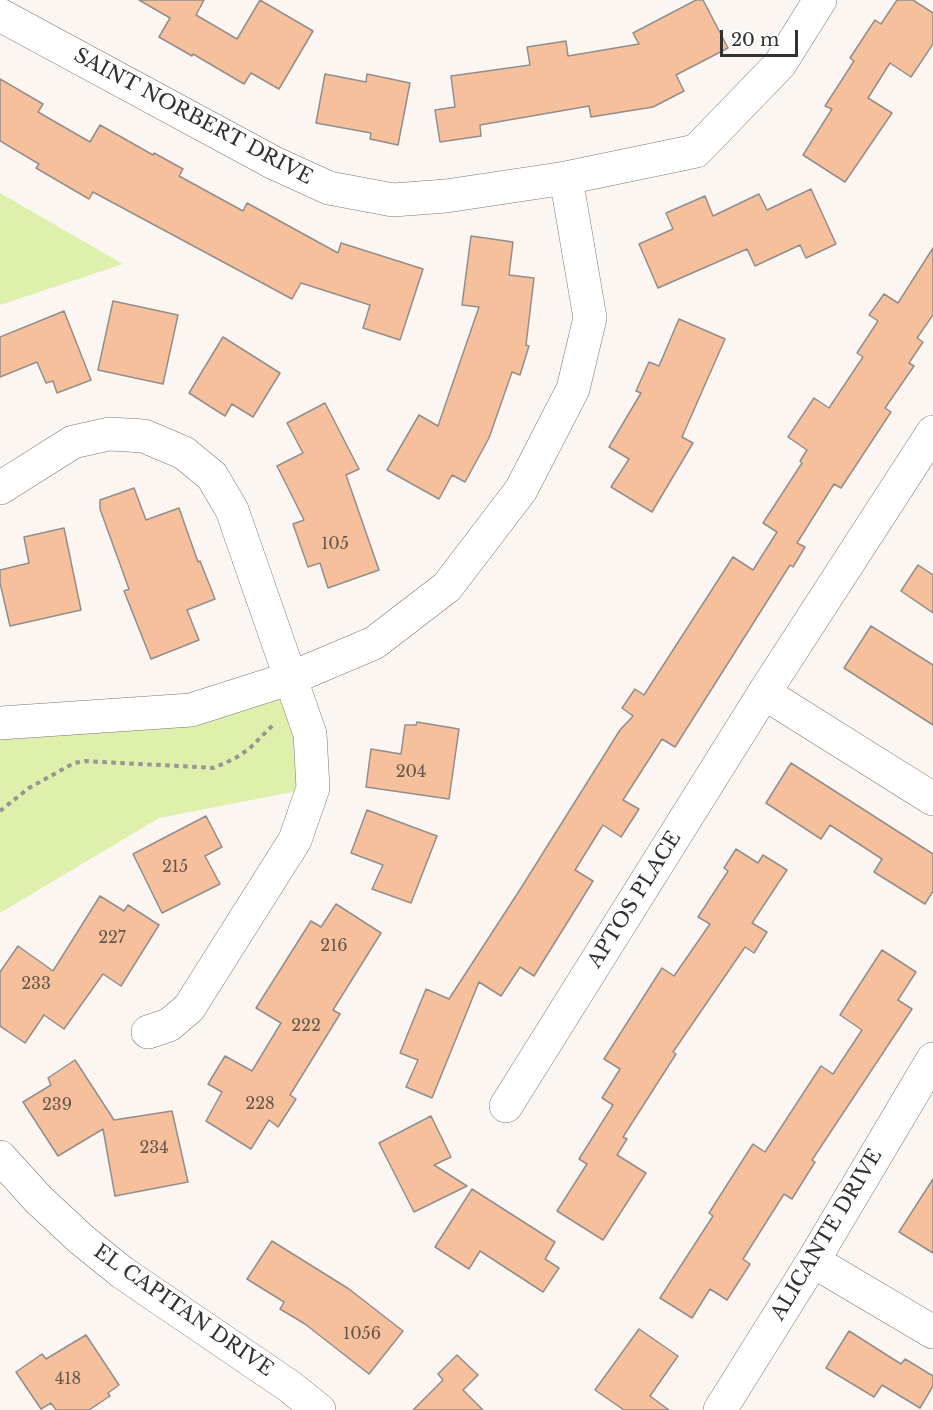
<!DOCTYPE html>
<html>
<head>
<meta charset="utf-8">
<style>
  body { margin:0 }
  #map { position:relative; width:933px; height:1410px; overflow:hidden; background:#fbf6f2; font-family:"Libre Baskerville",serif }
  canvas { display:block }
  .scale { position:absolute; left:720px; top:30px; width:78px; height:27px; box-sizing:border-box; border:3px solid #343231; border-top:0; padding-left:8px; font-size:18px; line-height:21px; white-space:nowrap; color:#343231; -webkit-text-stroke:4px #fff; paint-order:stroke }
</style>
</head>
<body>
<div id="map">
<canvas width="933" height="1410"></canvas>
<div class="scale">20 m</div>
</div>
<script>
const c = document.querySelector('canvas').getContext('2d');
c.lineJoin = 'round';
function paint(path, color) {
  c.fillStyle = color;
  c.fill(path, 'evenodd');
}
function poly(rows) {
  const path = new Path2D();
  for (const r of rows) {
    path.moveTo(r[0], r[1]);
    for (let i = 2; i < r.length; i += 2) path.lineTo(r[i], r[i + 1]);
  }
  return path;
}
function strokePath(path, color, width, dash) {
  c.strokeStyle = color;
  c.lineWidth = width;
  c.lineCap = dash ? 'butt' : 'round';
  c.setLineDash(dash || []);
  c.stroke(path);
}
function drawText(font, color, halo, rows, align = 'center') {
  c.font = font + ' "Libre Baskerville",serif';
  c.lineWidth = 6;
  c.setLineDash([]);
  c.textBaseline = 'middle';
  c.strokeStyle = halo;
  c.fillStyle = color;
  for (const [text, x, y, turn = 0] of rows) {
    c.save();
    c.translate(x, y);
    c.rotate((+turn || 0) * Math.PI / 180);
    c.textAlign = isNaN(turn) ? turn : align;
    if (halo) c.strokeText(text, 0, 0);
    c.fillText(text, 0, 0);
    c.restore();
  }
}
paint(poly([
  [0,193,123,264,0,305],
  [291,678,313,788,159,818,0,913,0,723]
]), '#dfefac');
const building = poly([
  [139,0,204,0,196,15,237,39,260,0,313,31,279,89,251,73,244,84,193,54,192,56,159,37,170,18,139,0],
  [696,0,703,0,728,48,676,75,684,91,653,107,591,117,589,106,480,125,481,136,440,142,435,110,455,107,451,76,530,65,527,47,566,41,568,56,639,44,633,33,696,0],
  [897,0,913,0,933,13,933,44,911,77,890,63,868,98,892,113,845,182,803,155,832,109,825,106,854,61,850,58,875,20,881,24,897,0],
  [325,74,366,82,367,74,410,83,398,145,370,139,371,133,316,123,325,74],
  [0,79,43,104,38,112,90,142,100,125,153,155,154,153,183,169,179,176,243,211,247,203,338,253,341,243,423,269,400,340,363,328,370,305,301,283,292,299,93,192,89,199,36,168,39,164,0,141,0,79],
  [811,189,836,244,806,258,800,245,755,266,747,249,658,288,639,244,673,229,666,213,705,196,713,216,759,194,767,210,811,189],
  [471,236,513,242,509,275,534,278,526,345,529,346,520,375,512,372,489,438,465,482,452,475,439,499,387,470,419,415,438,426,479,307,462,305,471,236],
  [933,248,933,315,917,338,923,342,909,363,914,366,885,408,891,412,841,488,834,484,797,543,805,547,793,567,790,565,675,747,662,739,623,800,639,809,621,837,603,825,575,870,593,881,534,976,520,967,501,996,479,982,432,1098,406,1087,418,1060,400,1053,426,989,449,999,521,888,620,730,633,716,622,708,635,689,644,695,733,557,753,570,777,532,763,523,802,463,800,461,807,450,788,437,814,398,829,408,863,357,857,353,878,321,869,315,884,294,898,303,933,248],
  [113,301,178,315,163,384,98,370,113,301],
  [64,311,91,380,57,393,53,381,46,383,37,362,0,377,0,337,64,311],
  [679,319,725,339,682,437,693,443,652,512,611,487,629,459,609,447,641,393,636,391,649,362,659,366,679,319],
  [223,337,280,373,253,417,232,404,225,416,189,393,223,337],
  [325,403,359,469,346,475,379,570,328,588,320,563,308,567,293,524,304,520,277,466,303,453,287,423,325,403],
  [134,488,146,520,179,508,198,562,200,561,215,599,187,610,199,640,151,659,124,591,129,589,100,509,100,500,134,488],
  [64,528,81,610,10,626,0,583,0,570,29,563,24,537,64,528],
  [918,565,933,575,933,613,901,591,918,565],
  [871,626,933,665,933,725,844,668,871,626],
  [417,722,459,729,449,799,366,787,371,749,401,754,405,725,416,725,417,722],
  [791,763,933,854,933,891,925,904,874,872,882,859,830,825,821,839,766,803,791,763],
  [367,810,437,836,411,903,372,889,383,865,351,853,367,810],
  [206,816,222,847,205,856,220,884,162,913,133,854,206,816],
  [736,849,758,863,763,855,787,870,752,923,767,932,754,953,745,947,673,1052,676,1054,623,1137,627,1139,617,1155,646,1173,603,1240,557,1211,587,1164,579,1159,613,1105,602,1098,620,1069,604,1059,662,968,674,976,710,924,698,917,728,871,724,868,736,849],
  [100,896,124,911,128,905,159,925,121,986,103,974,64,1029,44,1015,25,1043,0,1026,0,972,18,946,53,971,100,896],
  [336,904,381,933,333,1010,340,1014,290,1095,296,1099,278,1127,269,1120,251,1149,206,1121,222,1092,208,1084,225,1056,252,1071,281,1023,256,1008,311,921,321,927,336,904],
  [882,950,916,972,898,1000,912,1009,812,1160,815,1162,792,1199,784,1194,743,1259,750,1264,727,1300,710,1289,692,1318,660,1298,713,1216,709,1213,753,1144,765,1152,821,1066,833,1074,862,1030,840,1015,882,950],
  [75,1060,114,1120,172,1111,188,1182,115,1196,103,1129,58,1156,23,1102,51,1085,48,1078,75,1060],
  [431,1116,451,1157,434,1165,467,1186,414,1212,379,1143,431,1116],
  [933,1179,933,1253,899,1232,933,1179],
  [472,1189,555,1242,545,1259,559,1268,543,1292,480,1251,469,1269,435,1247,472,1189],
  [272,1241,349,1289,403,1331,369,1374,305,1324,280,1309,284,1302,247,1279,272,1241],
  [639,1329,678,1356,650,1396,669,1410,624,1410,595,1390,639,1329],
  [849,1331,901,1364,905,1359,933,1376,933,1386,920,1408,882,1385,874,1397,826,1368,849,1331],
  [86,1335,119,1385,108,1393,110,1396,89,1410,56,1410,51,1403,41,1409,16,1372,42,1354,46,1359,86,1335],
  [457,1355,478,1375,463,1390,483,1410,413,1410,443,1380,438,1374,457,1355]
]);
paint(building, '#f6c09c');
strokePath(building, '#938e8b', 1.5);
const minor = poly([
  [0,15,274,163,329,188,393,200,446,196,566,178,696,151,780,64,820,0],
  [0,488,73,442,109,434,144,436,184,453,212,476,232,510,310,734,313,788,295,840,189,1008,169,1025,148,1032],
  [764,693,933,799],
  [0,723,191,710,291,678,374,643,447,587,521,490,573,389,590,318,566,178],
  [506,1106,764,693,933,432],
  [0,1157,38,1199,82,1240,123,1273,289,1386,319,1410],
  [813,1261,933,1332],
  [720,1410,813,1261,933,1059]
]);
strokePath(minor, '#7b7774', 34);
strokePath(poly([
  [0,811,29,788,74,763,86,761,213,768,234,759,249,749,275,723]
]), '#989592', 4, [4.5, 4.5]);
strokePath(minor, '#fff', 33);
drawText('16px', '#64564c', null, [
  ["105",335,544],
  ["204",411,772],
  ["215",175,867],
  ["227",112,938],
  ["216",334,946],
  ["233",36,984],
  ["222",306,1026],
  ["228",260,1104],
  ["239",57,1105],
  ["234",154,1148],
  ["1056",362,1334],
  ["418",68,1379]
]);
drawText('20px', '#343231', '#fff', [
  ["SAINT NORBERT DRIVE",193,117,28],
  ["APTOS PLACE",635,900,-58],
  ["ALICANTE DRIVE",827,1235,-59],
  ["EL CAPITAN DRIVE",183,1311,35]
]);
</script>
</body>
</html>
